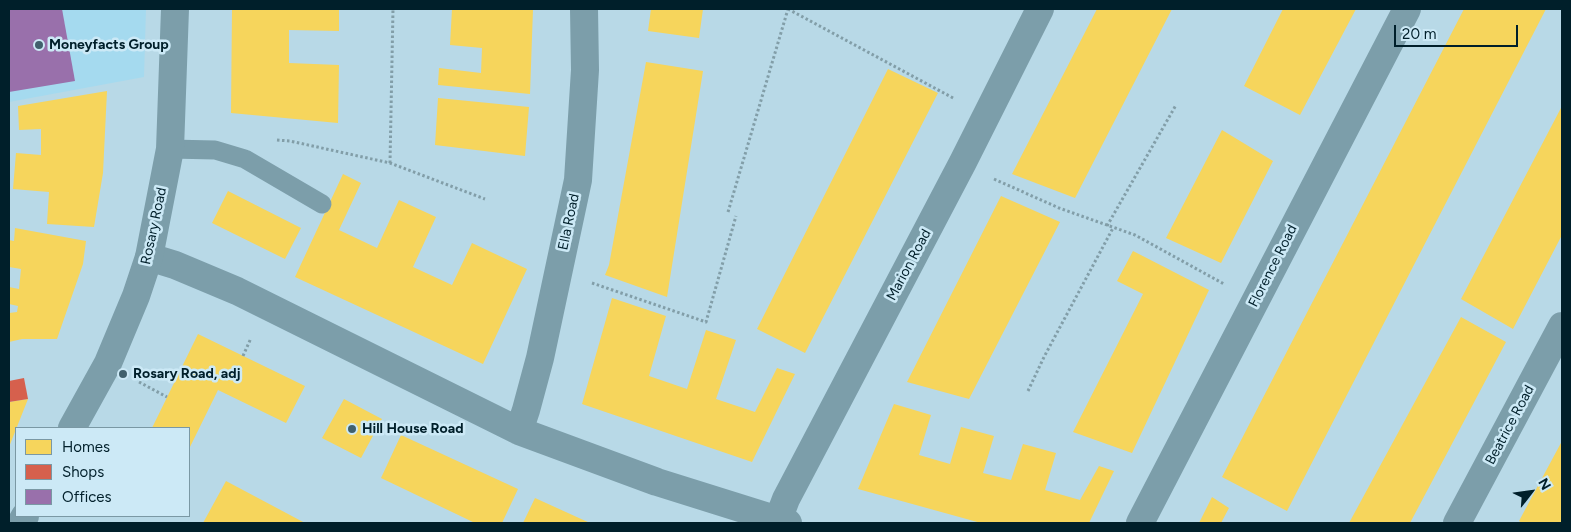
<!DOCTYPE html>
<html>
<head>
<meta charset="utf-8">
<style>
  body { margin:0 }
  #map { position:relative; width:1571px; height:532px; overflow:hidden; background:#b8d9e7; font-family:Figtree,sans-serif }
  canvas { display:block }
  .frame { position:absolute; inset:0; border:10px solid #001f2a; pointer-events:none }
  .legend { position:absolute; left:15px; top:427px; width:175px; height:90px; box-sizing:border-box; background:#cce9f6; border:1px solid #7a98a4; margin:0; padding:6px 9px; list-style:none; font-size:15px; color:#001f2a }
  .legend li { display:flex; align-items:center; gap:10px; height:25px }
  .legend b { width:25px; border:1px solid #7a98a4 }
  .north { position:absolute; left:1506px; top:467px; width:50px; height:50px; -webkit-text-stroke:4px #cce9f6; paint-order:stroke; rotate:60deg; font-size:14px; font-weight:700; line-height:20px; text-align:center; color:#001f2a }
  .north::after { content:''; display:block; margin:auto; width:18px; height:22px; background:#001f2a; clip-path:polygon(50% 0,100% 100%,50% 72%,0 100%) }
  .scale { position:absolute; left:1394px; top:25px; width:124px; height:22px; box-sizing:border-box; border:2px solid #001f2a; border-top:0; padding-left:6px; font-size:15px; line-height:18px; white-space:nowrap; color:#001f2a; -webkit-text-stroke:4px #cce9f6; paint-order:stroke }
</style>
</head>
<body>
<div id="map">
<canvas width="1571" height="532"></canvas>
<div class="frame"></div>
<ul class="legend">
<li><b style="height:14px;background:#f6d55c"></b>Homes</li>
<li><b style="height:14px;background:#d6604d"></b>Shops</li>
<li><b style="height:14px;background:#9970ab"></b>Offices</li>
</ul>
<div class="north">N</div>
<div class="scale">20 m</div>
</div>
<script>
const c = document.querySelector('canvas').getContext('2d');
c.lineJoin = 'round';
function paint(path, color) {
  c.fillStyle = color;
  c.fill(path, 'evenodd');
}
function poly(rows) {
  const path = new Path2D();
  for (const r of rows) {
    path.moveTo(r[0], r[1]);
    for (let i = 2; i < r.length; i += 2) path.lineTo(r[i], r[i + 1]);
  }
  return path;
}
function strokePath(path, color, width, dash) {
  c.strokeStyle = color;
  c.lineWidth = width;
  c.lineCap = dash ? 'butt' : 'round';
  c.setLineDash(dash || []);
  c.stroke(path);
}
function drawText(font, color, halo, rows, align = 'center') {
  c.font = font + ' Figtree,sans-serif';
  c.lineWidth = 5;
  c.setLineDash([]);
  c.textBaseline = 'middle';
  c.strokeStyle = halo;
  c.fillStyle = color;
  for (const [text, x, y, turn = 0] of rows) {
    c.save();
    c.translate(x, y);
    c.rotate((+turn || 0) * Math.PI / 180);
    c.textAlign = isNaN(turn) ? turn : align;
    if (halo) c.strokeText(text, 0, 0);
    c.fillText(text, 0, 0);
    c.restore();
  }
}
paint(poly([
  [9,9,146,9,144,77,9,102]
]), '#a5daef');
paint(poly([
  [232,9,339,9,339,31,289,30,289,63,339,65,338,123,231,113],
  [452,9,533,9,530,94,438,85,439,68,481,73,482,48,450,45],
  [651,9,703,9,699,38,648,31],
  [1097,9,1172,9,1075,198,1012,174],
  [1283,9,1356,9,1300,115,1244,86],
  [1464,9,1546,9,1287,511,1222,477],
  [646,62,703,71,667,297,605,275,609,265],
  [888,69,938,93,805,353,757,329],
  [107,91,103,173,94,227,47,224,49,192,13,189,16,153,41,155,41,129,19,130,18,106],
  [438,98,529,107,525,156,435,145],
  [1562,106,1562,235,1513,329,1461,299],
  [1222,130,1273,161,1221,263,1166,238],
  [343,174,361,183,339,230,377,248,399,200,436,217,413,267,452,285,472,243,527,269,483,364,295,277],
  [228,191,301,228,285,259,212,223],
  [1001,196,1060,222,969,399,907,382],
  [15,228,86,241,83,264,57,339,22,339,9,342,9,313,17,312,18,306,9,304,9,287,19,289,21,269,9,267,9,240,14,241],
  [1133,251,1209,290,1132,453,1073,432,1143,294,1117,281],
  [612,298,666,316,649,376,687,389,706,330,736,340,716,399,755,412,777,368,795,374,752,462,582,404],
  [1461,317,1506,342,1410,523,1349,523],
  [198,334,305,386,286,423,218,390,189,449,189,428,152,428],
  [28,399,9,447,9,402],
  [344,399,382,419,361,458,322,438],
  [894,404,931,415,919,455,950,464,961,427,994,436,983,473,1011,480,1023,444,1056,453,1045,490,1080,500,1099,466,1114,471,1089,523,981,523,858,489],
  [401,435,518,489,502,523,475,523,381,478],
  [1562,441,1562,523,1522,523,1519,521],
  [226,481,305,523,203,523],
  [1212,497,1229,508,1221,523,1199,523],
  [535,498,590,523,523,523]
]), '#f6d55c');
paint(poly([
  [24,378,28,399,9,402,9,381]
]), '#d6604d');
paint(poly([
  [9,9,62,9,75,81,9,92]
]), '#9970ab');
strokePath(poly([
  [788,9,955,99],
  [277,140,290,141,390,163,485,199],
  [390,163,393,9],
  [994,179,1059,208,1135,235,1224,284],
  [728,212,788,9],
  [1107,226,1176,105],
  [592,283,706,322,736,216],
  [243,356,251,338],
  [139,382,167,397],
  [1028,391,1044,357,1113,228]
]), '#829ea8', 3, [2.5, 2.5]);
strokePath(poly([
  [170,149,215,150,245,159,322,204]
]), '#7c9eaa', 19);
strokePath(poly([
  [149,257,175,265,237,291,519,431,657,482,788,523],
  [519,431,526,410,540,358,578,180,585,70,584,9],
  [778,520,786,499,963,162,1040,9],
  [1140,523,1407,9],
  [1457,523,1562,326]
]), '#7c9eaa', 28);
strokePath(poly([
  [72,428,108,363,136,296,149,257,170,149,175,9],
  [21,523,25,516]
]), '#7c9eaa', 28);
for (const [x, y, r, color] of [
  [39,45,5,"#40606c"],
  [123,374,5,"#40606c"],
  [352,429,5,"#40606c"]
]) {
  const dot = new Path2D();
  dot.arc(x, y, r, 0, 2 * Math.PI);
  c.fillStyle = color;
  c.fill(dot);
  strokePath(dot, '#cce9f6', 2);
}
drawText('bold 14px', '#001f2a', '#cce9f6', [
  ["Moneyfacts Group",49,45],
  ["Rosary Road, adj",133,374],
  ["Hill House Road",362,429]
], 'left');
drawText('14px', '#001f2a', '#cce9f6', [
  ["Ella Road",569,222,-78],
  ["Rosary Road",154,226,-78],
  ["Marion Road",909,265,-62],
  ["Florence Road",1273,266,-63],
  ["Beatrice Road",1510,425,-62]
]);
</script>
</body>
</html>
